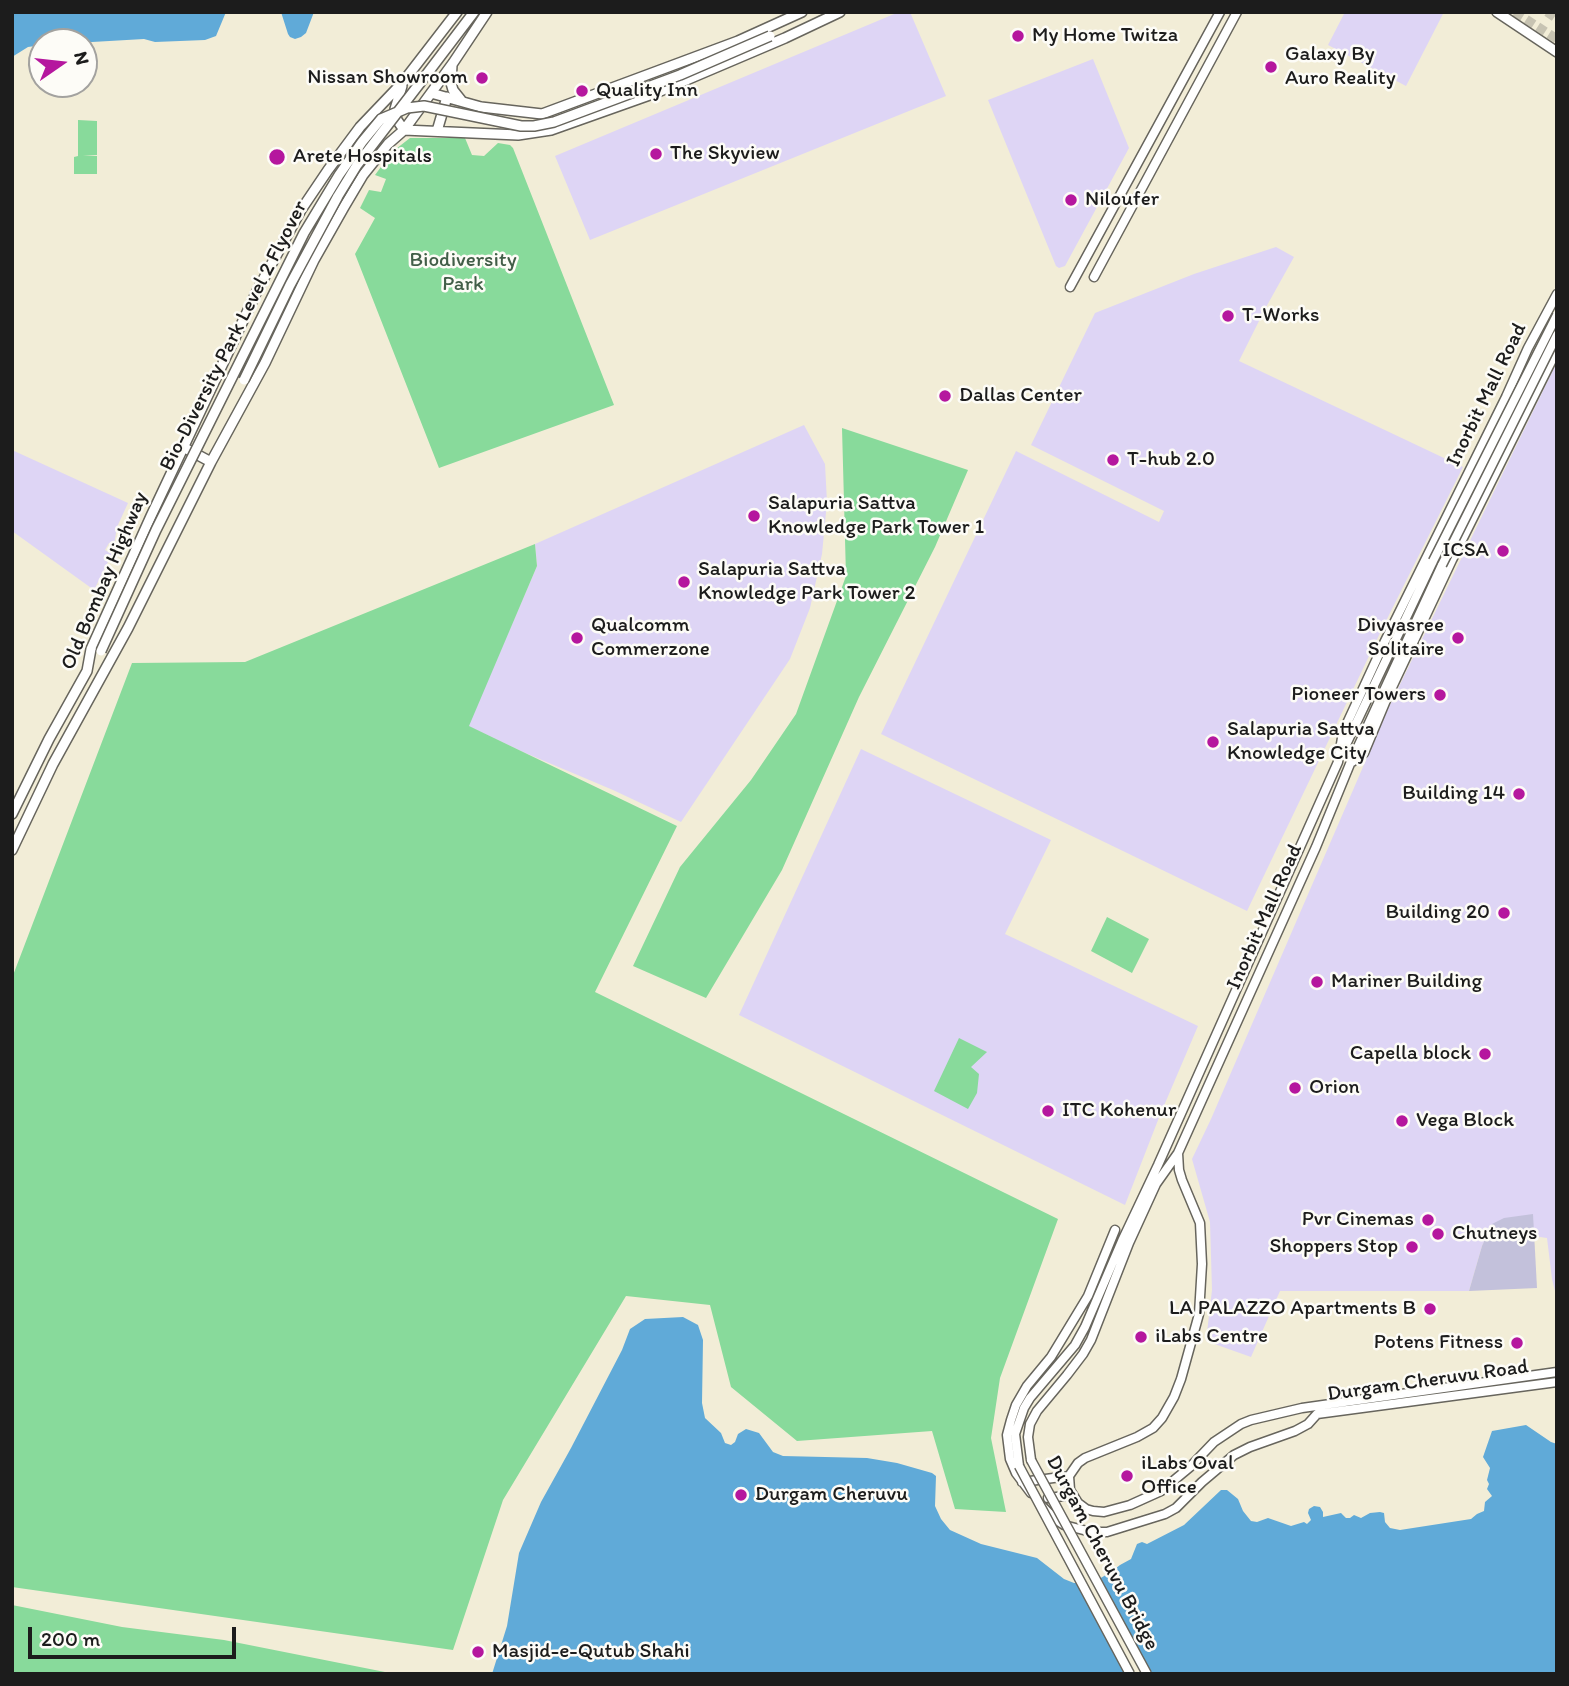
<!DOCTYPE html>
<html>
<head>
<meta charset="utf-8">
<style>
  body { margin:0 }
  #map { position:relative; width:1569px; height:1686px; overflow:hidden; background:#f2edd7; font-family:Itim,sans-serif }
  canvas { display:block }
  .frame { position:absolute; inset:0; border:14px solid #1c1c1c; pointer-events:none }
  .north { position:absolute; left:28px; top:28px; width:70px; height:70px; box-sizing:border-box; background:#fdfcf7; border:2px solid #a3a29f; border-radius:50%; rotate:76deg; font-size:19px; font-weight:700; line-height:28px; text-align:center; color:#1c1c1c }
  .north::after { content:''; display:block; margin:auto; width:24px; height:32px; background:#b5179e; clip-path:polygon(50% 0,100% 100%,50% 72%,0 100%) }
  .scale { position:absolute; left:28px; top:1627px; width:208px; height:32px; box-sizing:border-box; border:4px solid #1c1c1c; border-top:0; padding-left:9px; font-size:21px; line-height:24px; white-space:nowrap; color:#1c1c1c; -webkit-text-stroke:5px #fdfcf7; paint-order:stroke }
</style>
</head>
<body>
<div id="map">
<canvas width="1569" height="1686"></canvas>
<div class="frame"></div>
<div class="north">N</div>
<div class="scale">200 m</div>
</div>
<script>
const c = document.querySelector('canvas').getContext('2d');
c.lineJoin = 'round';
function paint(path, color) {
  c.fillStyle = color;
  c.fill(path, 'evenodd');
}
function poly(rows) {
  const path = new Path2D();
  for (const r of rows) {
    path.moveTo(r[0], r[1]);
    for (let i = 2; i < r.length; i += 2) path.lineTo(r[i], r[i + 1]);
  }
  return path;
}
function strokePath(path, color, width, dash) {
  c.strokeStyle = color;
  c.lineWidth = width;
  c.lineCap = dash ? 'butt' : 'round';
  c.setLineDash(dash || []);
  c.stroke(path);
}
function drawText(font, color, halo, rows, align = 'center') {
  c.font = font + ' Itim,sans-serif';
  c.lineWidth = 5;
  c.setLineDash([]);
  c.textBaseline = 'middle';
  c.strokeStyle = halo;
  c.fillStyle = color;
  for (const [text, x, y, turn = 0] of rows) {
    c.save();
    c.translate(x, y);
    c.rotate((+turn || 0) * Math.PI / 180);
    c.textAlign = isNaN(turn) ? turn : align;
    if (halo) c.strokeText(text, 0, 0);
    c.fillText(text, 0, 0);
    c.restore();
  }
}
paint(poly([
  [899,12,910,12,946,96,590,240,555,156],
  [1345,12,1444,12,1406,86,1328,45],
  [1093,59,1129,148,1065,266,1059,268,1056,266,988,100],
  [1276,247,1294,257,1265,309,1239,361,1463,467,1381,631,1247,911,881,734,1016,451,1159,522,1164,511,1031,445,1095,313,1194,274],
  [1557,362,1557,1299,1552,1279,1547,1238,1490,1230,1482,1246,1469,1291,1280,1291,1251,1357,1206,1341,1212,1290,1210,1222,1192,1159,1211,1119,1388,709],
  [804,425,825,464,827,502,822,554,810,608,790,659,681,822,613,790,523,752,468,726,537,566,535,544],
  [12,450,128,503,117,527,114,545,109,543,105,550,112,554,94,590,12,531],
  [861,749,1051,840,1005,934,1198,1026,1160,1115,1125,1205,739,1015]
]), '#ded5f5');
paint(poly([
  [1533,1214,1537,1288,1469,1291,1482,1246,1492,1224,1504,1218]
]), '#c3c1db');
paint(poly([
  [78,120,97,121,97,155,83,156,97,156,97,174,74,174,74,157,78,156],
  [410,138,465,138,472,155,484,156,498,143,510,145,513,148,614,405,439,468,355,254,375,218,360,208,369,190,381,192,386,179,375,175,392,152],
  [842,428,968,470,935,547,859,697,782,870,706,998,633,966,680,867,751,780,796,714,846,576],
  [535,544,537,566,469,726,677,826,595,992,1058,1219,1000,1378,991,1438,1006,1512,955,1509,932,1431,797,1441,731,1387,710,1305,626,1296,503,1500,453,1650,12,1587,12,978,132,663,245,662],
  [1107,917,1149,939,1132,973,1091,951],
  [959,1038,987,1052,971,1067,979,1074,977,1093,968,1109,934,1091],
  [12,1605,122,1627,224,1640,395,1674,12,1674]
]), '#88da9b');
paint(poly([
  [12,12,226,12,216,36,205,40,155,42,144,39,92,42,42,42,42,45,28,47,12,57],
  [281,12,314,12,306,33,301,37,295,39,290,37,288,34],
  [683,1317,698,1325,703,1340,702,1403,705,1418,721,1433,725,1443,731,1445,735,1442,738,1434,746,1429,759,1433,773,1452,783,1456,867,1458,897,1463,932,1473,936,1476,935,1506,941,1519,950,1530,981,1544,1037,1558,1064,1579,1074,1583,1088,1583,1099,1579,1111,1572,1120,1565,1131,1559,1137,1544,1142,1542,1147,1544,1184,1525,1221,1490,1227,1490,1238,1499,1243,1511,1251,1521,1257,1522,1268,1518,1291,1526,1304,1522,1307,1524,1311,1520,1308,1513,1309,1509,1314,1506,1320,1507,1323,1512,1323,1517,1341,1513,1346,1518,1350,1518,1354,1515,1361,1518,1370,1513,1380,1512,1384,1513,1385,1522,1390,1528,1400,1530,1471,1519,1477,1514,1484,1511,1485,1502,1492,1496,1487,1489,1489,1484,1487,1480,1490,1468,1483,1457,1492,1431,1526,1425,1551,1442,1557,1444,1557,1674,492,1674,507,1626,519,1553,541,1502,571,1448,622,1350,630,1329,645,1319]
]), '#60aad8');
paint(poly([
  [1099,1575,1152,1674,1127,1674,1078,1580,1087,1580]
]), '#f2edd7');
strokePath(poly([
  [1515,12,1557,39],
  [1547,12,1557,19]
]), '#c7c3b2', 9, [9, 4.5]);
const secondary = poly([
  [1094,277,1237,12],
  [1070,287,1220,12],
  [1342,753,1433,561],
  [1352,762,1364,753,1387,698,1452,560,1557,350],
  [1031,1460,1028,1437,1030,1424,1037,1411,1067,1375,1083,1354,1091,1340,1129,1243,1156,1184,1178,1153],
  [1019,1466,1015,1434,1024,1408,1030,1398,1075,1345,1085,1327,1122,1241,1158,1165,1338,762,1343,732,1385,641,1506,397,1528,348,1557,294],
  [1069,1476,1078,1463,1085,1458,1137,1437,1153,1428,1162,1418,1174,1397,1181,1379,1199,1314,1202,1264,1200,1223,1182,1180,1179,1170,1178,1153,1316,847,1350,764,1442,565],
  [1069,1476,1070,1490,1078,1503,1086,1509,1093,1511,1104,1512,1130,1505,1161,1491,1190,1467,1214,1442,1241,1424,1251,1420,1302,1408,1557,1372],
  [1022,1482,1069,1476],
  [1031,1493,1016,1473,1010,1459,1007,1435,1011,1420,1016,1405,1027,1386,1051,1357,1088,1296,1115,1230],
  [1048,1498,1073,1495],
  [1042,1506,1055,1519,1064,1525,1091,1532,1107,1532,1165,1514,1176,1508,1202,1482,1234,1455,1250,1447,1295,1431,1308,1424,1317,1414,1557,1382]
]);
const primary = poly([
  [1497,12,1557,52],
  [452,65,451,83,453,90,461,100],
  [420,83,474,12],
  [402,86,395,109,397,120,404,130],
  [431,93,481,107,542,114,738,41,802,12],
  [404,130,518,135,551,130,658,92,785,38,840,12],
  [437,131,447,97],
  [183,447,211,462],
  [12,814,49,739,87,671,91,649,151,516,258,289,301,210,328,170,360,127,403,82,457,12],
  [12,850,53,764,128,628,211,462,265,363,314,260,344,207,363,175,388,144,404,130,453,63,487,12]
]);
strokePath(secondary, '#67655d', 11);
strokePath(primary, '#67655d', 12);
strokePath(secondary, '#fff', 8);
strokePath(primary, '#fff', 9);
const secondaryBridge = poly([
  [1433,561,1557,315],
  [1442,565,1557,335],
  [1031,1460,1147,1674],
  [1019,1466,1130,1674]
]);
const primaryBridge = poly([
  [244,380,290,285,338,196,357,165,420,83],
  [101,651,156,530,304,233,339,175,362,142,381,119,407,108,424,106,521,126,534,126,554,122,680,75,770,36]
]);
strokePath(secondaryBridge, '#67655d', 11, []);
strokePath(primaryBridge, '#67655d', 12, []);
strokePath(secondaryBridge, '#fff', 8);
strokePath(primaryBridge, '#fff', 9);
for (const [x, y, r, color] of [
  [1018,36,7,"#b5179e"],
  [1271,67,7,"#b5179e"],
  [482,78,7,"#b5179e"],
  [582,91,7,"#b5179e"],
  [656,154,7,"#b5179e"],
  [277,157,9,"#b5179e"],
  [1071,200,7,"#b5179e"],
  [1228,316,7,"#b5179e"],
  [945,396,7,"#b5179e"],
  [1113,460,7,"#b5179e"],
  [754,516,7,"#b5179e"],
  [1503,551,7,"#b5179e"],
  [684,582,7,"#b5179e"],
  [577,638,7,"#b5179e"],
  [1458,638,7,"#b5179e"],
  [1440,695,7,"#b5179e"],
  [1213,742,7,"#b5179e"],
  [1519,794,7,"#b5179e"],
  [1504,913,7,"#b5179e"],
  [1317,982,7,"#b5179e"],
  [1485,1054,7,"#b5179e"],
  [1295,1088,7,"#b5179e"],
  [1048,1111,7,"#b5179e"],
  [1402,1121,7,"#b5179e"],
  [1428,1220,7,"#b5179e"],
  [1438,1234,7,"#b5179e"],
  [1412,1247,7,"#b5179e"],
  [1430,1309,7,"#b5179e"],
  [1141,1337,7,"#b5179e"],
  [1517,1343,7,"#b5179e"],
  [1127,1476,7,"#b5179e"],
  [741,1495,7,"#b5179e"],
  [478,1652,7,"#b5179e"]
]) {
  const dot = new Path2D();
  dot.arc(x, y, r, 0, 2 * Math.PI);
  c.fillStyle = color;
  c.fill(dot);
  strokePath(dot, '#fdfcf7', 2.5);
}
drawText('21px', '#1c1c1c', '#fdfcf7', [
  ["My Home Twitza",1032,36],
  ["Galaxy By",1285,55],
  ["Auro Reality",1285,79],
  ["Nissan Showroom",468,78,"right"],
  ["Quality Inn",596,91],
  ["The Skyview",670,154],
  ["Arete Hospitals",293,157],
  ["Niloufer",1085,200],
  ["T-Works",1242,316],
  ["Dallas Center",959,396],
  ["T-hub 2.0",1127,460],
  ["Salapuria Sattva",768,504],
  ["Knowledge Park Tower 1",768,528],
  ["ICSA",1489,551,"right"],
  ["Salapuria Sattva",698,570],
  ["Knowledge Park Tower 2",698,594],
  ["Qualcomm",591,626],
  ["Commerzone",591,650],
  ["Divyasree",1444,626,"right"],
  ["Solitaire",1444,650,"right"],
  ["Pioneer Towers",1426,695,"right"],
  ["Salapuria Sattva",1227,730],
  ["Knowledge City",1227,754],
  ["Building 14",1505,794,"right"],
  ["Building 20",1490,913,"right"],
  ["Mariner Building",1331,982],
  ["Capella block",1471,1054,"right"],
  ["Orion",1309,1088],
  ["ITC Kohenur",1062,1111],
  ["Vega Block",1416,1121],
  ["Pvr Cinemas",1414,1220,"right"],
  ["Chutneys",1452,1234],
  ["Shoppers Stop",1398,1247,"right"],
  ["LA PALAZZO Apartments B",1416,1309,"right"],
  ["iLabs Centre",1155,1337],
  ["Potens Fitness",1503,1343,"right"],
  ["iLabs Oval",1141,1464],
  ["Office",1141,1488],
  ["Durgam Cheruvu",755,1495],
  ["Masjid-e-Qutub Shahi",492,1652]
], 'left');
drawText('21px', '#425e48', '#fdfcf7', [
  ["Biodiversity",463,261],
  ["Park",463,285]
]);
drawText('21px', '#1c1c1c', '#fdfcf7', [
  ["Bio-Diversity Park Level 2 Flyover",234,336,-63],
  ["Inorbit Mall Road",1487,395,-64],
  ["Old Bombay Highway",105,581,-67],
  ["Inorbit Mall Road",1265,917,-66],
  ["Durgam Cheruvu Road",1428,1381,-8],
  ["Durgam Cheruvu Bridge",1102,1553,62]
]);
</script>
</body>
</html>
